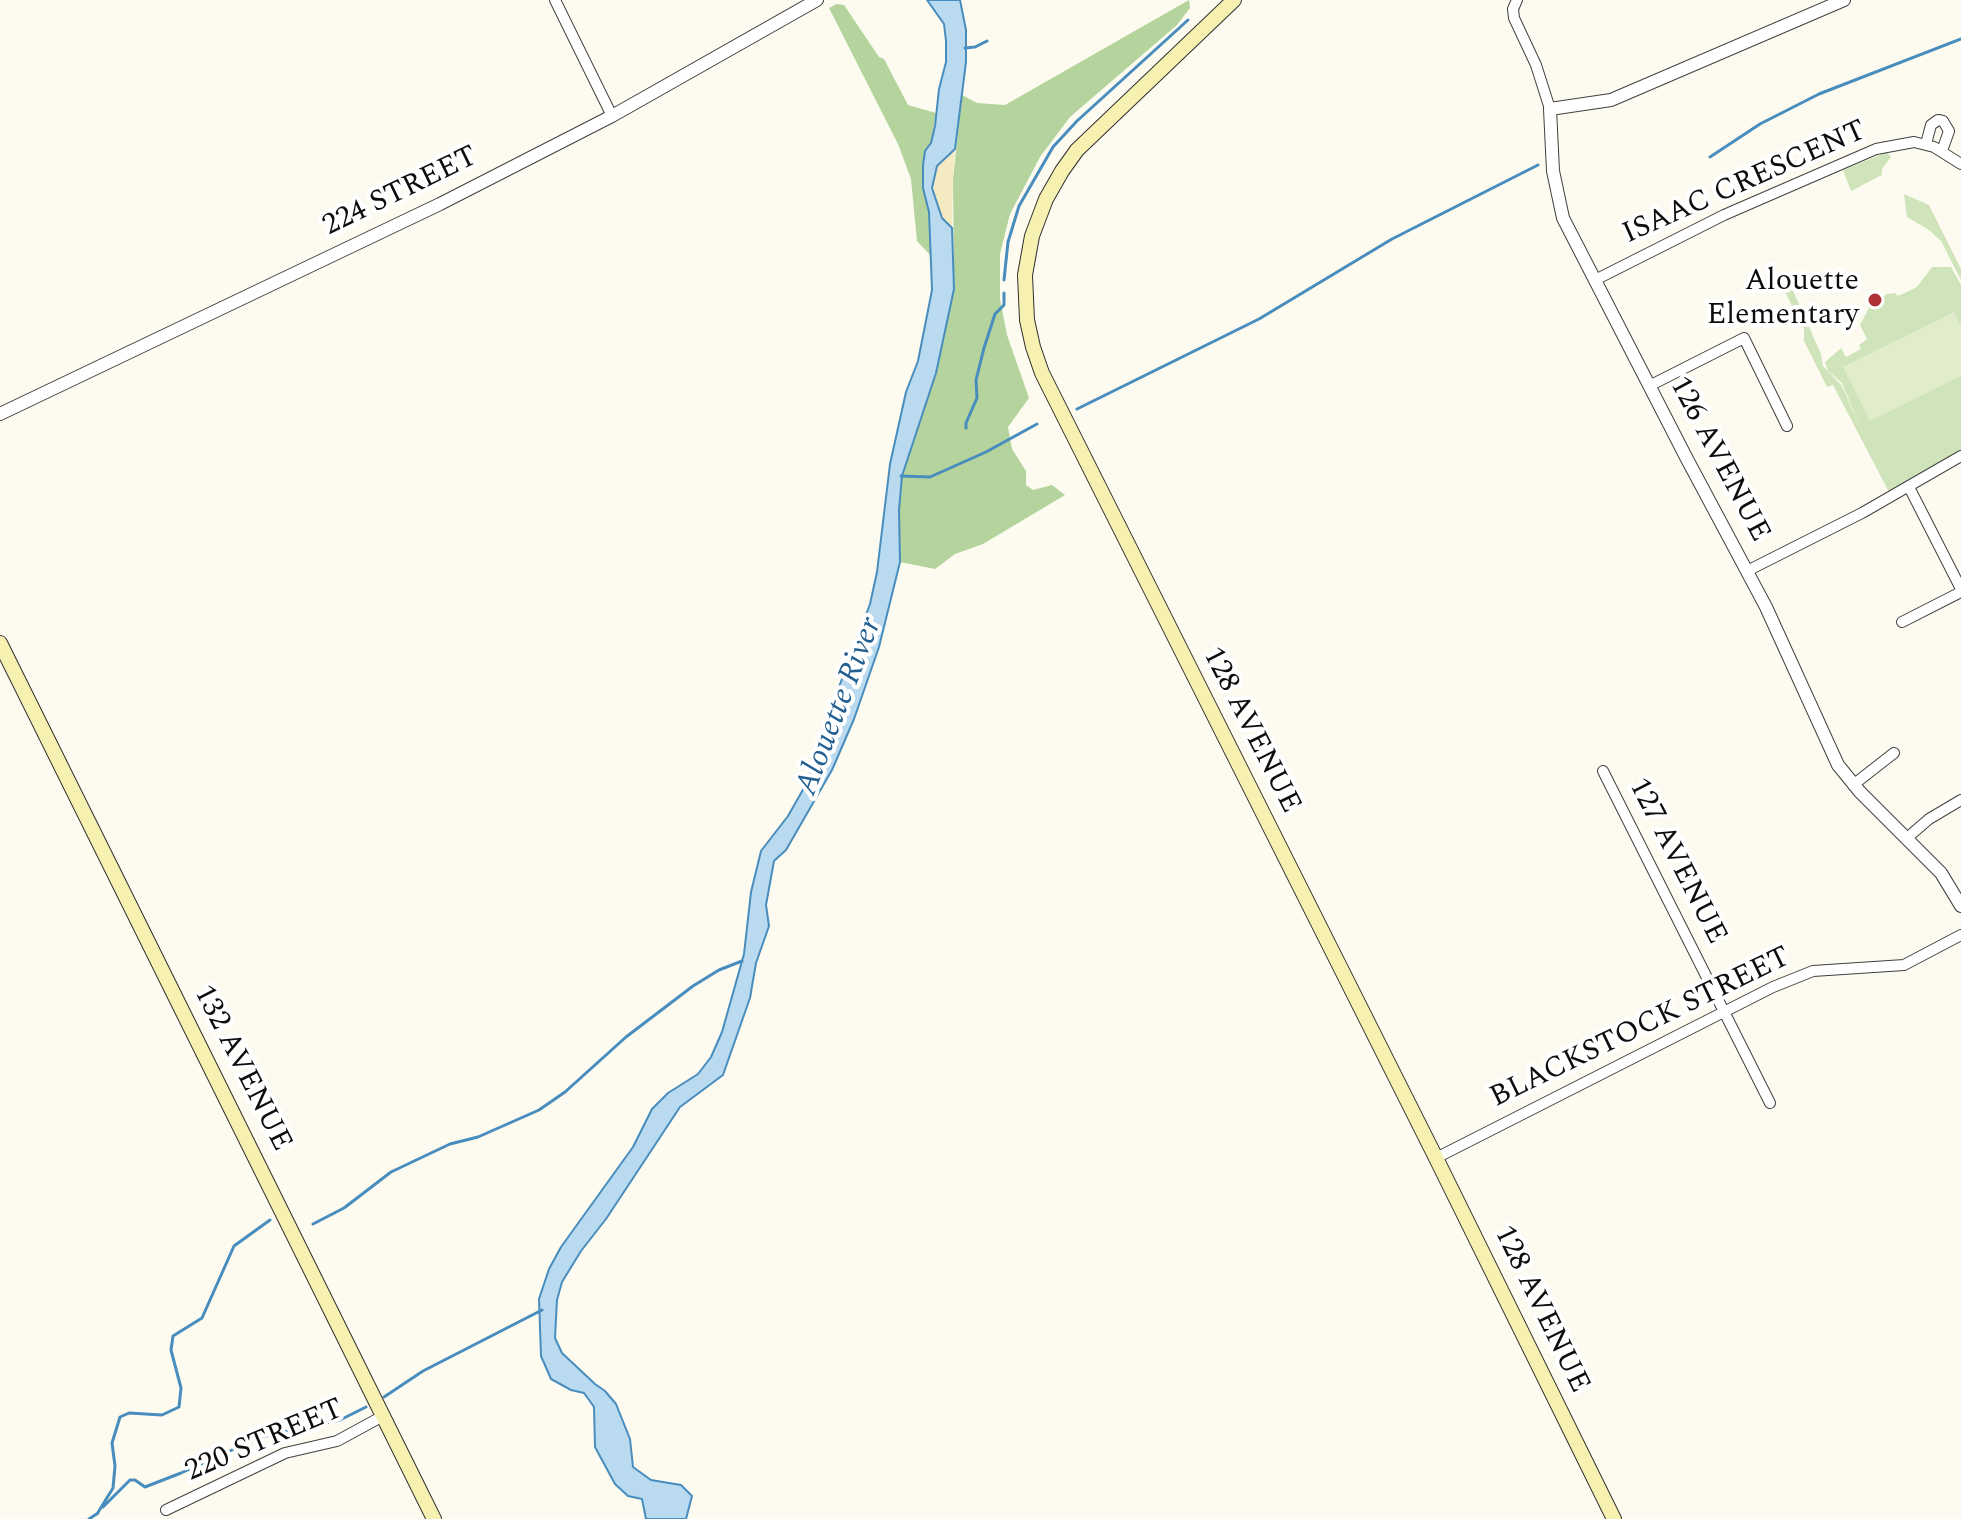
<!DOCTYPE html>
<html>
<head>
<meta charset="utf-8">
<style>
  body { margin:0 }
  canvas { display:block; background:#fdfbef }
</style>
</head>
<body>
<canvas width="1961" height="1519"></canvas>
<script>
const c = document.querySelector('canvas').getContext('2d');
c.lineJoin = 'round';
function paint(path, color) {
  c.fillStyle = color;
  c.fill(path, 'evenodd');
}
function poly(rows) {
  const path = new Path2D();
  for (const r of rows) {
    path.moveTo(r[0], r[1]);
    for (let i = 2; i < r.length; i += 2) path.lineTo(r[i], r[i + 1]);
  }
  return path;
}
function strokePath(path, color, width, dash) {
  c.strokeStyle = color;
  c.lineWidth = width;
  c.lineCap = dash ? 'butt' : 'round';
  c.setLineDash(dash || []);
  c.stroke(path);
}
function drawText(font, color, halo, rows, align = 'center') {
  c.font = font + ' Spectral,serif';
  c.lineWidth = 8;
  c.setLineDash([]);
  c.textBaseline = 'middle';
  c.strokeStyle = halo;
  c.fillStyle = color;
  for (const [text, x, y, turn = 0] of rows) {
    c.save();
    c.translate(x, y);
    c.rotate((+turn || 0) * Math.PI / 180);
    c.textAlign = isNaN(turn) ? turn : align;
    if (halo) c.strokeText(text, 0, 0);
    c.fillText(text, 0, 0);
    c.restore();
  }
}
paint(poly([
  [1887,152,1891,157,1882,169,1882,175,1851,191,1843,170],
  [1904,194,1929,205,1961,269,1961,280,1941,241,1929,230,1907,217],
  [1932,267,1951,267,1961,285,1961,451,1889,492,1833,385,1827,387,1804,341,1804,329,1778,278,1788,273,1794,284,1791,286,1821,354,1823,366,1842,386,1860,427,1842,383,1828,371,1825,362,1841,348,1846,357,1861,349,1859,345,1867,339,1860,325,1871,304,1887,294,1895,293,1898,296,1917,287]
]), '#d0e4bc');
paint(poly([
  [1189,0,1190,8,1177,25,1070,117,1040,157,1010,214,1000,254,1000,299,1007,335,1029,398,1008,427,1012,449,1026,471,1026,485,1033,490,1052,485,1065,495,983,544,955,554,935,569,900,562,899,510,902,476,936,373,954,289,953,179,962,95,977,103,1005,105],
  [837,4,844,5,879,57,884,59,908,105,936,113,931,143,923,165,923,188,929,212,931,256,917,241,911,179,898,144,829,8]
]), '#b4d39d');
paint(poly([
  [955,149,953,179,952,228,942,218,932,188,937,166]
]), '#f4eac1');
paint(poly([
  [1954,312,1961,326,1961,376,1870,421,1843,367]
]), '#e1eccd');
const water = poly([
  [927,0,960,0,966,30,966,62,955,149,937,166,932,188,942,218,952,228,954,289,936,373,902,476,899,510,900,562,879,647,854,719,832,770,786,850,774,861,766,905,769,926,756,963,750,998,723,1075,680,1107,606,1219,581,1251,562,1282,557,1300,555,1338,562,1353,595,1384,605,1391,616,1404,630,1439,633,1467,651,1480,681,1485,692,1496,686,1519,646,1519,642,1499,628,1496,615,1484,595,1447,594,1407,584,1393,571,1390,551,1379,541,1356,539,1299,549,1269,561,1247,633,1147,652,1109,668,1093,698,1074,711,1057,722,1032,744,954,751,892,761,851,788,816,809,779,818,743,870,604,877,572,890,464,906,392,918,361,932,290,929,212,923,188,923,165,925,151,931,143,935,126,939,89,946,62,946,41,944,24,927,0]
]);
paint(water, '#b9daef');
strokePath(water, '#488dbe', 2);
strokePath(poly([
  [965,48,975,47,987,41],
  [1710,157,1760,124,1819,94,1961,39],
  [1004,280,1008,242,1019,206,1053,147,1077,121,1188,20],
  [1077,409,1259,319,1392,239,1538,165],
  [966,428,966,423,977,398,976,380,984,348,995,314,1004,305,1004,293],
  [901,476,930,477,986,452,1037,424],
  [313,1224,344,1208,391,1172,450,1144,478,1137,539,1110,565,1092,626,1037,693,986,719,970,742,961],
  [384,1397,423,1371,542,1310],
  [103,1507,130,1480,135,1480,145,1487,181,1473,261,1437,340,1420,366,1407],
  [97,1514,113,1488,115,1466,112,1443,120,1417,129,1413,162,1415,179,1407,181,1388,171,1350,173,1336,202,1318,234,1246,270,1220],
  [89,1519,98,1513]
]), '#488dbe', 3);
const minor = poly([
  [555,0,612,116],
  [1517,0,1513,9,1514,18,1536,65,1550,109],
  [1926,144,1931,125,1938,120,1943,121,1949,131,1942,151],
  [1595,280,1724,215,1876,149,1914,142,1934,147,1961,164],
  [1649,386,1744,338,1787,426],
  [1909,487,1961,589],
  [1747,571,1862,513,1961,456],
  [1902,622,1961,592],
  [1603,771,1770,1103],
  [1853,785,1894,753],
  [1907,838,1929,819,1961,800],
  [1436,1158,1773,987,1813,971,1904,965,1961,935],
  [166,1510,285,1453,337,1441,383,1416]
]);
const tertiary = poly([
  [1844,0,1611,100,1550,109,1553,171,1563,218,1687,459,1766,607,1838,765,1860,792,1941,873,1961,906],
  [0,414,440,204,612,116,817,0]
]);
const secondary = poly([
  [1234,0,1077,150,1062,171,1046,199,1032,236,1025,275,1027,320,1033,347,1042,373,1436,1158,1614,1519],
  [0,643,434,1519]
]);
strokePath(minor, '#404040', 12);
strokePath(tertiary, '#404040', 14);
strokePath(secondary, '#2f2f2f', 16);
strokePath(minor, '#fff', 10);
strokePath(tertiary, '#fff', 12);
strokePath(secondary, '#f6f0b1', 14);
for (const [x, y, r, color] of [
  [1875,300,8,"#ae3438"]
]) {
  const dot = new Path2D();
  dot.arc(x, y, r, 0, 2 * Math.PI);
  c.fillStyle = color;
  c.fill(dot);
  strokePath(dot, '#fff', 3);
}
drawText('30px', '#0d0d0d', '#fff', [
  ["ISAAC CRESCENT",1745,184,-24],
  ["224 STREET",401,193,-26],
  ["126 AVENUE",1718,460,62],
  ["128 AVENUE",1250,731,63],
  ["127 AVENUE",1676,862,63],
  ["BLACKSTOCK STREET",1641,1029,-26],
  ["132 AVENUE",241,1069,63],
  ["128 AVENUE",1540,1310,64],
  ["220 STREET",265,1442,-23]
]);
drawText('30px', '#0d0d0d', '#fff', [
  ["Alouette",1859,283],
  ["Elementary",1859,317]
], 'right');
drawText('italic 32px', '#245f92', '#fff', [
  ["Alouette River",841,707,-69]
]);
</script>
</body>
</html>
